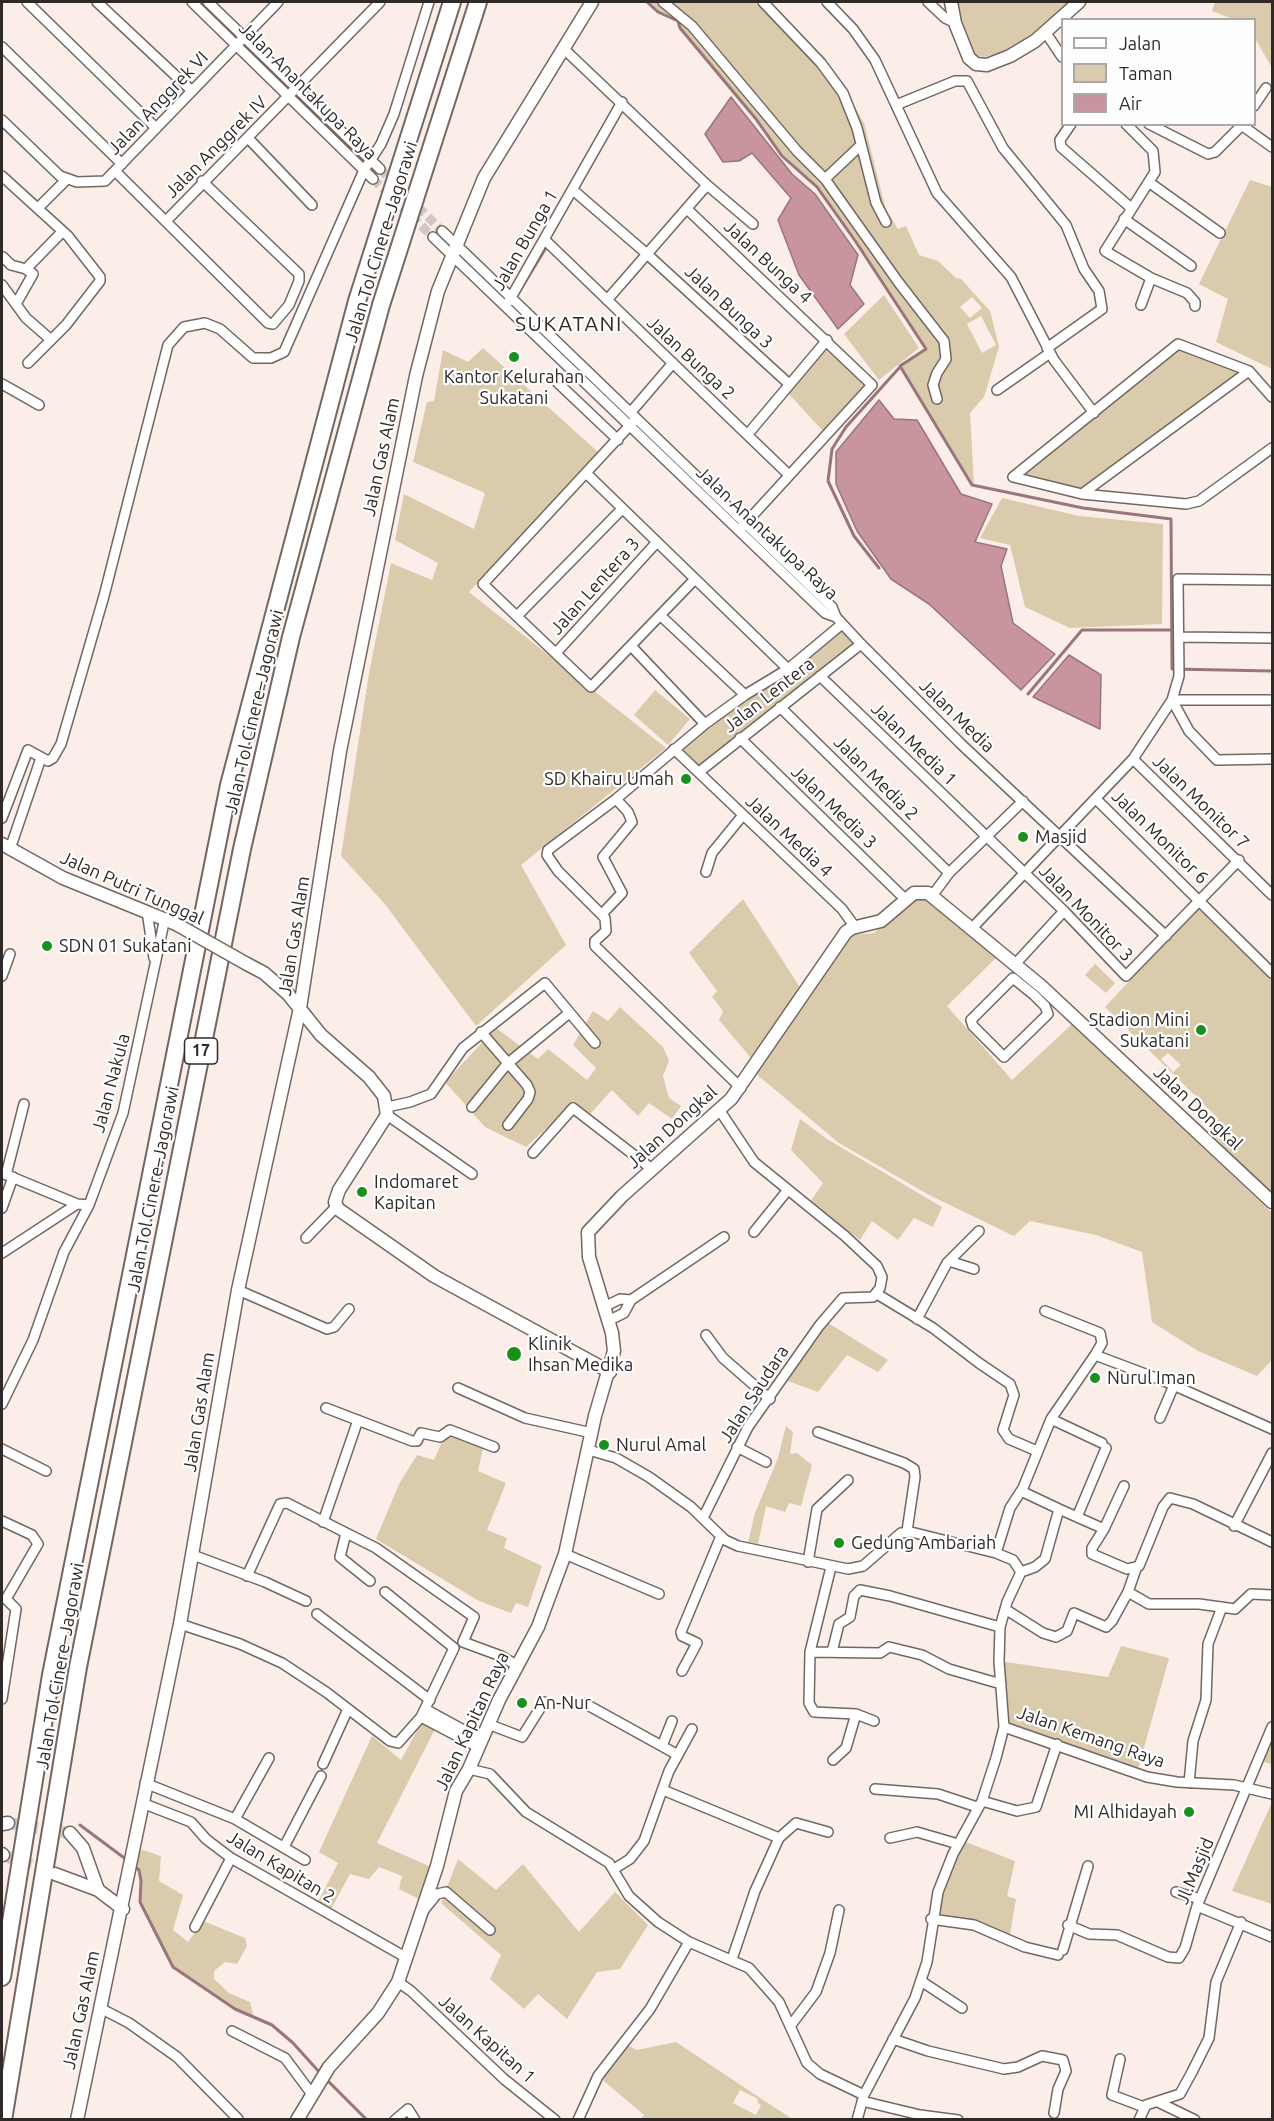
<!DOCTYPE html>
<html>
<head>
<meta charset="utf-8">
<style>
  body { margin:0 }
  #map { position:relative; width:1274px; height:2121px; overflow:hidden; background:#fbede7; font-family:Ubuntu,sans-serif }
  canvas { display:block }
  .frame { position:absolute; inset:0; border:3px solid #2f2a28; pointer-events:none }
  .legend { position:absolute; left:1061px; top:18px; width:195px; height:108px; box-sizing:border-box; background:#fefefe; border:2px solid #aba9a8; margin:0; padding:8px 10px; list-style:none; font-size:18px; color:#2f2a28 }
  .legend li { display:flex; align-items:center; gap:12px; height:30px }
  .legend b { width:30px; border:2px solid #aba9a8 }
</style>
</head>
<body>
<div id="map">
<canvas width="1274" height="2121"></canvas>
<div class="frame"></div>
<ul class="legend">
<li><b style="height:8px;background:#fff"></b>Jalan</li>
<li><b style="height:16px;background:#dacbad"></b>Taman</li>
<li><b style="height:16px;background:#c8959e"></b>Air</li>
</ul>
</div>
<script>
const c = document.querySelector('canvas').getContext('2d');
c.lineJoin = 'round';
function paint(path, color) {
  c.fillStyle = color;
  c.fill(path, 'evenodd');
}
function poly(rows) {
  const path = new Path2D();
  for (const r of rows) {
    path.moveTo(r[0], r[1]);
    for (let i = 2; i < r.length; i += 2) path.lineTo(r[i], r[i + 1]);
  }
  return path;
}
function strokePath(path, color, width, dash) {
  c.strokeStyle = color;
  c.lineWidth = width;
  c.lineCap = dash ? 'butt' : 'round';
  c.setLineDash(dash || []);
  c.stroke(path);
}
function drawText(font, color, halo, rows, align = 'center') {
  c.font = font + ' Ubuntu,sans-serif';
  c.lineWidth = 4.5;
  c.setLineDash([]);
  c.textBaseline = 'middle';
  c.strokeStyle = halo;
  c.fillStyle = color;
  for (const [text, x, y, turn = 0] of rows) {
    c.save();
    c.translate(x, y);
    c.rotate((+turn || 0) * Math.PI / 180);
    c.textAlign = isNaN(turn) ? turn : align;
    if (halo) c.strokeText(text, 0, 0);
    c.fillText(text, 0, 0);
    c.restore();
  }
}
paint(poly([
  [647,2,771,2,834,71,864,123,886,210,898,229,906,226,919,255,938,261,956,278,961,279,990,311,999,347,984,397,970,413,974,484,972,485,900,366,926,349,856,242,817,187,782,156,756,119,680,28,678,21,658,12],
  [972,297,982,308,970,318,960,307],
  [981,316,996,345,982,353,967,324],
  [954,2,1069,2,1032,36,1010,50,984,57,974,55],
  [1215,2,1272,2,1272,68,1255,38,1254,20,1233,19,1212,11],
  [1250,180,1272,187,1272,369,1216,342,1228,299,1199,284],
  [884,295,919,348,879,380,844,334],
  [1178,344,1249,371,1082,494,1013,477],
  [827,347,866,386,823,431,787,392],
  [483,348,599,453,469,592,666,748,521,865,566,945,476,1026,384,903,341,856,369,673,391,563,432,580,438,563,395,540,404,494,474,529,485,493,413,462,427,402,434,401,443,350,468,362],
  [1002,498,1079,516,1163,524,1162,624,1070,628,1025,607,1010,545,980,538],
  [842,624,861,644,699,772,674,749],
  [655,690,690,719,668,745,634,715],
  [925,897,998,956,947,1006,1012,1080,1072,1024,1272,1213,1272,1360,1257,1376,1198,1351,1152,1322,1142,1252,1096,1235,1030,1221,1014,1236,929,1195,839,1143,755,1073,824,968,853,935,874,933,911,898],
  [743,899,801,989,751,1058,719,1020,723,1011,712,997,717,991,689,953],
  [1198,907,1272,980,1272,1196,1209,1131,1219,1119,1105,1007],
  [1168,1053,1181,1065,1173,1072,1161,1059],
  [1095,964,1115,983,1106,993,1085,975],
  [620,1007,663,1047,669,1061,663,1076,669,1098,681,1106,672,1119,649,1103,638,1116,612,1090,590,1114,572,1105,526,1147,485,1127,445,1082,496,1028,538,1059,548,1049,587,1080,596,1068,573,1045,593,1011,608,1021],
  [800,1119,827,1139,942,1207,933,1227,914,1218,898,1240,872,1221,860,1240,810,1202,823,1183,791,1150],
  [828,1323,888,1360,878,1372,847,1355,818,1392,785,1380],
  [786,1426,793,1432,790,1454,797,1453,812,1465,801,1506,789,1503,785,1512,766,1506,758,1544,748,1542,755,1513,778,1458],
  [448,1428,485,1440,478,1471,506,1483,487,1530,507,1538,504,1548,542,1566,528,1607,516,1603,511,1613,479,1601,376,1539,399,1484,417,1455,434,1460],
  [1121,1646,1169,1658,1137,1773,1004,1727,999,1661,1108,1677],
  [422,1722,435,1729,377,1843,433,1868,423,1901,399,1889,402,1876,379,1867,369,1879,350,1874,331,1909,318,1902,338,1863,319,1852,372,1736,401,1760],
  [1272,1727,1272,1764,1259,1761],
  [1272,1802,1272,1904,1232,1891],
  [963,1841,1015,1861,1007,1896,1016,1899,1010,1934,934,1912],
  [143,1850,161,1856,159,1881,183,1895,173,1930,188,1942,203,1921,245,1938,247,1946,237,1964,225,1962,214,1971,214,1979,229,1993,250,2002,254,2018,235,2009,173,1967,140,1902,141,1881,133,1854],
  [458,1859,496,1890,523,1864,579,1932,615,1892,648,1925,620,1969,597,1972,567,2019,538,1994,524,2009,490,1979,501,1955,441,1903],
  [676,2042,792,2119,641,2119,644,2115,598,2076,623,2043,637,2050],
  [740,2090,758,2099,757,2102,761,2105,756,2115,733,2103]
]), '#dacbad');
const water = poly([
  [731,97,792,174,815,194,858,255,850,285,864,304,838,329,799,275,778,220,791,198,752,153,739,161,723,162,705,134,731,97],
  [879,400,894,419,917,420,961,494,992,504,975,542,1007,549,1001,566,1013,623,1055,654,1021,690,929,604,891,579,857,531,836,484,836,452,879,400],
  [1069,655,1101,675,1100,729,1033,697,1069,655]
]);
paint(water, '#c8959e');
strokePath(water, '#9a757b', 1.5);
strokePath(poly([
  [647,2,658,12,678,21,680,28,756,119,782,156,817,187,856,242,926,349,900,366,972,485,1083,508,1171,519,1172,669,1272,671],
  [518,299,516,297,547,246],
  [879,568,854,536,828,481,832,449,846,427,900,367],
  [1028,694,1082,630,1171,630],
  [80,1825,127,1860],
  [134,1866,139,1870,141,1881,140,1902,173,1967,235,2009,272,2025,293,2043,321,2074],
  [326,2079,367,2120]
]), '#9a757b', 3);
strokePath(poly([
  [380,169,442,231],
  [373,179,433,237]
]), '#d2c6c1', 9, [9, 4.5]);
strokePath(poly([
  [8,1823,70,1833],
  [3,1855,51,1872]
]), '#d2c6c1', 12, [12, 6]);
const street = poly([
  [27,2,156,128],
  [97,2,192,91],
  [192,2,373,179],
  [208,2,380,169],
  [663,2,692,26,797,151,825,179,899,283,944,341,946,359,937,373,933,385,937,399],
  [763,2,821,63,843,93,857,128,876,203,886,222],
  [827,2,853,29,875,60,937,193,1011,277,1054,360,1094,413],
  [928,2,945,18,955,23],
  [1046,33,1062,57],
  [2,47,122,164],
  [564,49,707,185,753,224],
  [896,105,955,81,967,81,1003,148,1066,225,1084,269,1099,291,1102,309,1047,348],
  [1254,106,1266,88],
  [2,120,60,176,77,182,105,181,278,2],
  [1071,124,1060,140,1061,147,1130,207],
  [1126,124,1153,151,1155,172,1105,251,1151,278,1187,293,1195,302,1195,306],
  [1149,124,1208,154,1215,152,1243,124],
  [1240,124,1272,147],
  [248,138,312,205],
  [115,171,268,323,273,324,289,305,299,281,299,274,202,181],
  [2,176,68,236,100,277,100,281,66,325,28,363],
  [825,179,861,145],
  [1150,183,1220,233],
  [573,190,647,254,789,384],
  [38,208,66,180],
  [687,209,872,385,743,526],
  [1124,219,1191,266],
  [166,221,380,2],
  [442,231,832,607,836,617,861,644,961,744,1166,936],
  [433,237,780,570,825,613,836,617],
  [545,240,789,475],
  [3,257,11,265,26,269],
  [2,285,26,318,50,339],
  [607,300,707,185],
  [509,301,622,102],
  [16,304,33,274,26,269,62,232],
  [1141,305,1151,278],
  [558,383,618,440],
  [2,384,39,405],
  [997,390,1050,353],
  [631,412,673,363],
  [633,422,483,584,591,687,695,579],
  [748,434,827,340],
  [587,474,788,669],
  [1013,477,1178,344,1249,371,1272,397],
  [1013,477,1082,494,1186,504,1199,501,1272,448],
  [1082,494,1249,371],
  [517,616,622,509],
  [661,616,745,695],
  [1179,637,1272,638],
  [632,647,705,724],
  [556,653,657,542],
  [820,676,1064,911,1126,976,1239,860],
  [1172,700,1189,731,1217,760,1272,759],
  [1172,700,1272,700],
  [780,707,949,873],
  [740,738,905,899],
  [674,749,842,909,855,927],
  [1133,759,1272,895],
  [699,772,861,644],
  [1096,799,1272,973],
  [2,818,28,750,48,761,53,758,61,744,104,596,168,345,184,327,205,323,220,329,253,358,271,358,284,352,364,170,381,144,394,114,429,2],
  [10,849,41,758],
  [706,872,712,853,743,815],
  [935,892,949,873,1023,801],
  [147,911,154,958],
  [602,914,622,893,603,857,632,822,628,812,616,799],
  [976,924,1133,759,1172,700,1179,676,1178,579,1272,580],
  [1018,961,1064,911],
  [2,976,10,954],
  [1013,978,1034,995,1045,1006,1048,1014,1004,1057,973,1026,971,1020,1013,978],
  [481,1032,527,1085,530,1092,528,1099,508,1125],
  [741,1088,595,946,595,941,606,931,605,918,558,871,547,855,548,850,616,799,705,724,745,695,788,669,842,624],
  [387,1107,410,1102,431,1094,463,1048,545,983,595,1043],
  [472,1107,507,1064,568,1014],
  [387,1115,472,1174],
  [533,1153,573,1108,652,1169],
  [2,1173,77,1204],
  [6,1175,24,1104],
  [2,1208,13,1177],
  [754,1232,787,1191],
  [306,1238,337,1206],
  [2,1253,77,1204,89,1205],
  [949,1261,974,1269],
  [238,1290,327,1329,334,1327,349,1309],
  [877,1294,933,1328,979,1363,1010,1384,1014,1395,1003,1430,1009,1439,1037,1451],
  [604,1307,620,1299,631,1300],
  [1045,1311,1100,1333,1102,1343,1095,1355],
  [917,1319,947,1263,979,1231],
  [608,1321,624,1313,631,1300,724,1237],
  [706,1335,723,1358,770,1399],
  [458,1388,525,1418,592,1433],
  [2,1404,33,1340,64,1252,89,1205,123,1113,165,918],
  [326,1408,412,1441,417,1441,421,1433,440,1437,450,1430,494,1447],
  [1160,1418,1174,1385],
  [1051,1419,1102,1443],
  [818,1432,904,1463,914,1469,915,1477,907,1531],
  [737,1447,766,1462],
  [2,1449,46,1471],
  [589,1450,616,1458,649,1477,691,1507,725,1540,738,1546,848,1569,863,1566,901,1533,911,1532,996,1553,1013,1560,1021,1572],
  [1021,1491,1059,1509,1045,1559,1035,1567,1021,1572],
  [1059,1509,1104,1529,1092,1548,1092,1554,1127,1569,1139,1566,1163,1507,1170,1498,1193,1504,1272,1542],
  [1077,1517,1106,1448],
  [703,1518,748,1427,819,1326,843,1298,873,1297,880,1288,882,1277,877,1266,845,1236,754,1162,720,1111],
  [2,1521,32,1535,38,1544,6,1599,16,1609,2,1699],
  [323,1522,358,1420],
  [1234,1526,1272,1453],
  [1104,1529,1124,1486],
  [346,1533,340,1557,370,1581],
  [996,1553,1010,1508,1023,1488,1051,1419,1095,1355,1164,1381,1272,1429],
  [565,1554,659,1594],
  [193,1555,265,1582,306,1601],
  [808,1562,817,1509,848,1480],
  [831,1567,810,1652,809,1703,814,1712,856,1714,874,1721],
  [247,1576,280,1504,287,1503,376,1548,474,1617,463,1642,501,1656,518,1666],
  [1128,1592,1149,1604,1199,1604,1235,1609,1251,1594,1272,1595],
  [1005,1609,1043,1633,1056,1637,1067,1631,1074,1613,1106,1627,1112,1621,1128,1592,1136,1569],
  [317,1614,430,1700],
  [180,1624,240,1644,282,1663,326,1692,390,1741,398,1743,421,1717,454,1648,385,1592],
  [810,1652,880,1653,889,1647,922,1655,949,1669,1001,1684],
  [832,1652,839,1624,850,1617,854,1596,860,1590,890,1596,1000,1627],
  [682,1671,697,1643,682,1636,681,1632,721,1536],
  [584,1703,678,1755],
  [425,1709,480,1739],
  [421,1717,478,1747],
  [488,1724,522,1737,544,1702],
  [1004,1727,1147,1777,1177,1782,1234,1785,1272,1794],
  [662,1746,672,1721],
  [833,1760,846,1748,856,1714],
  [323,1764,348,1709],
  [469,1769,490,1774,526,1812,609,1863,629,1896,658,1922,689,1942,749,1968,779,2002,807,2063,820,2074,864,2095],
  [145,1783,235,1819,305,1860],
  [1189,1783,1193,1741,1206,1700,1208,1644,1222,1607],
  [875,1789,938,1794,977,1807],
  [663,1790,779,1838],
  [982,1801,1017,1811,1036,1807,1057,1744],
  [142,1803,191,1822,206,1839,231,1858,407,1958],
  [235,1819,269,1758],
  [890,1838,917,1832,958,1844],
  [284,1847,321,1776],
  [614,1869,630,1859,644,1841,669,1771,692,1729],
  [1176,1892,1200,1899],
  [1197,1906,1272,1937],
  [424,1910,437,1894,446,1892,490,1930],
  [931,1919,974,1925,1025,1947,1058,1955],
  [1068,1925,1089,1934,1117,1935,1168,1957,1179,1958,1185,1948,1197,1906,1272,1727],
  [195,1927,231,1858],
  [1063,1950,1088,1866],
  [732,1959,755,1891,779,1838,796,1823,828,1832],
  [921,1981,962,2008],
  [398,1982,411,1991,504,2079,555,2120],
  [100,2008,129,2023,177,2057,238,2119],
  [791,2025,816,1992,830,1953,839,1910],
  [232,2031,285,2058,311,2093],
  [893,2039,928,2051,1004,2069,1018,2067,1042,2056,1063,2060,1066,2071,1058,2089,1054,2113],
  [1120,2059,1112,2095,1144,2107],
  [862,2101,920,2115,958,2120],
  [1158,2102,1195,2120],
  [395,2120,408,2109,415,2120],
  [578,2120,598,2076,650,2009,689,1942],
  [857,2120,864,2095,915,1998,927,1962,938,1892,953,1854,982,1801,996,1758,1004,1727,999,1661,1000,1627,1007,1602,1021,1572],
  [1139,2120,1146,2105,1180,2094,1192,2072,1209,2038,1216,1982,1241,1922]
]);
const secondary = poly([
  [951,2,955,23,969,58,976,64,987,65,1010,56,1035,41,1079,2],
  [2,844,63,878,176,924],
  [247,964,264,973,288,994,321,1035,369,1077,384,1096,387,1115,339,1190,335,1202,338,1209,434,1276,610,1372],
  [2,1824,8,1823],
  [70,1833,83,1848,98,1890,123,1909],
  [2,1854,3,1855],
  [55,1874,98,1890],
  [77,2120,180,1624,238,1290,300,1008,340,751,416,376,438,291,484,178,592,2],
  [297,2120,329,2067,378,2013,398,1982,437,1866,456,1791,469,1769,499,1700,538,1627,565,1554,595,1416,614,1351,612,1333,589,1257,588,1232,622,1196,731,1099,846,932,852,928,881,921,914,893,928,893,1041,986,1272,1202]
]);
const highway = poly([
  [2,1977,51,1675,229,785,357,301,452,2],
  [3,2120,78,1667,242,849,291,637,381,305,478,2]
]);
strokePath(street, '#736762', 12);
strokePath(secondary, '#736762', 15);
strokePath(highway, '#736762', 20);
strokePath(street, '#fff', 9);
strokePath(secondary, '#fff', 12);
strokePath(highway, '#fff', 16);
const secondaryBridge = poly([
  [176,924,247,964]
]);
strokePath(secondaryBridge, '#736762', 15, []);
strokePath(secondaryBridge, '#fff', 12);
for (const [x, y, r, color] of [
  [514,357,6,"#1a901c"],
  [686,779,6,"#1a901c"],
  [1023,837,6,"#1a901c"],
  [47,946,6,"#1a901c"],
  [1201,1030,6,"#1a901c"],
  [362,1192,6,"#1a901c"],
  [514,1354,8,"#1a901c"],
  [1095,1378,6,"#1a901c"],
  [604,1445,6,"#1a901c"],
  [839,1543,6,"#1a901c"],
  [522,1703,6,"#1a901c"],
  [1189,1812,6,"#1a901c"]
]) {
  const dot = new Path2D();
  dot.arc(x, y, r, 0, 2 * Math.PI);
  c.fillStyle = color;
  c.fill(dot);
  strokePath(dot, '#fefefe', 2);
}
for (const [x, y, w] of [
  [201,1051,33]
]) {
  const box = new Path2D();
  box.roundRect(x - w / 2, y - 13, w, 26, 4.5);
  c.fillStyle = '#fefefe';
  c.fill(box);
  strokePath(box, '#2f2a28', 1.5);
}
drawText('bold 16px', '#2f2a28', null, [
  ["17",201,1051]
]);
drawText('18px', '#2f2a28', '#fefefe', [
  ["Jalan Anantakupa Raya",308,91,45],
  ["Jalan Anggrek VI",158,103,-46],
  ["Jalan Anggrek IV",216,147,-45],
  ["Jalan Bunga 1",525,240,-60],
  ["Jalan Tol Cinere–Jagorawi",381,242,-73],
  ["Jalan Bunga 4",768,262,43],
  ["Jalan Bunga 3",729,307,43],
  ["Jalan Bunga 2",691,358,43],
  ["Jalan Gas Alam",381,457,-78],
  ["Jalan Anantakupa Raya",767,533,43],
  ["Jalan Lentera 3",595,586,-48],
  ["Jalan Lentera",769,695,-38],
  ["Jalan Tol Cinere–Jagorawi",254,712,-77],
  ["Jalan Media",957,716,44],
  ["Jalan Media 1",914,744,44],
  ["Jalan Media 2",876,778,45],
  ["Jalan Monitor 7",1201,802,44],
  ["Jalan Media 3",834,807,44],
  ["Jalan Media 4",789,836,43],
  ["Jalan Monitor 6",1160,837,44],
  ["Jalan Putri Tunggal",132,888,24],
  ["Jalan Monitor 3",1086,913,46],
  ["Jalan Gas Alam",294,936,-81],
  ["Jalan Nakula",111,1083,-75],
  ["Jalan Dongkal",1198,1108,43],
  ["Jalan Dongkal",672,1127,-42],
  ["Jalan Tol Cinere–Jagorawi",153,1189,-79],
  ["Jalan Saudara",754,1394,-57],
  ["Jalan Gas Alam",199,1412,-81],
  ["Jalan Tol Cinere–Jagorawi",60,1666,-80],
  ["Jalan Kapitan Raya",472,1721,-65],
  ["Jalan Kemang Raya",1091,1737,19],
  ["Jalan Kapitan 2",281,1867,31],
  ["Jl.Masjid",1195,1871,-67],
  ["Jalan Gas Alam",81,2010,-78],
  ["Jalan Kapitan 1",487,2039,42]
]);
drawText('18px', '#2f2a28', '#fefefe', [
  ["Kantor Kelurahan",514,377,"center"],
  ["Sukatani",514,398,"center"],
  ["SD Khairu Umah",674,779,"right"],
  ["Masjid",1035,837],
  ["SDN 01 Sukatani",59,946],
  ["Stadion Mini",1189,1020,"right"],
  ["Sukatani",1189,1041,"right"],
  ["Indomaret",374,1182],
  ["Kapitan",374,1203],
  ["Klinik",528,1344],
  ["Ihsan Medika",528,1365],
  ["Nurul Iman",1107,1378],
  ["Nurul Amal",616,1445],
  ["Gedung Ambariah",851,1543],
  ["An-Nur",534,1703],
  ["MI Alhidayah",1177,1812,"right"]
], 'left');
c.letterSpacing = '1.5px';
drawText('21px', '#2f2a28', '#fefefe', [
  ["SUKATANI",569,324]
]);
c.letterSpacing = '0px';
</script>
</body>
</html>
